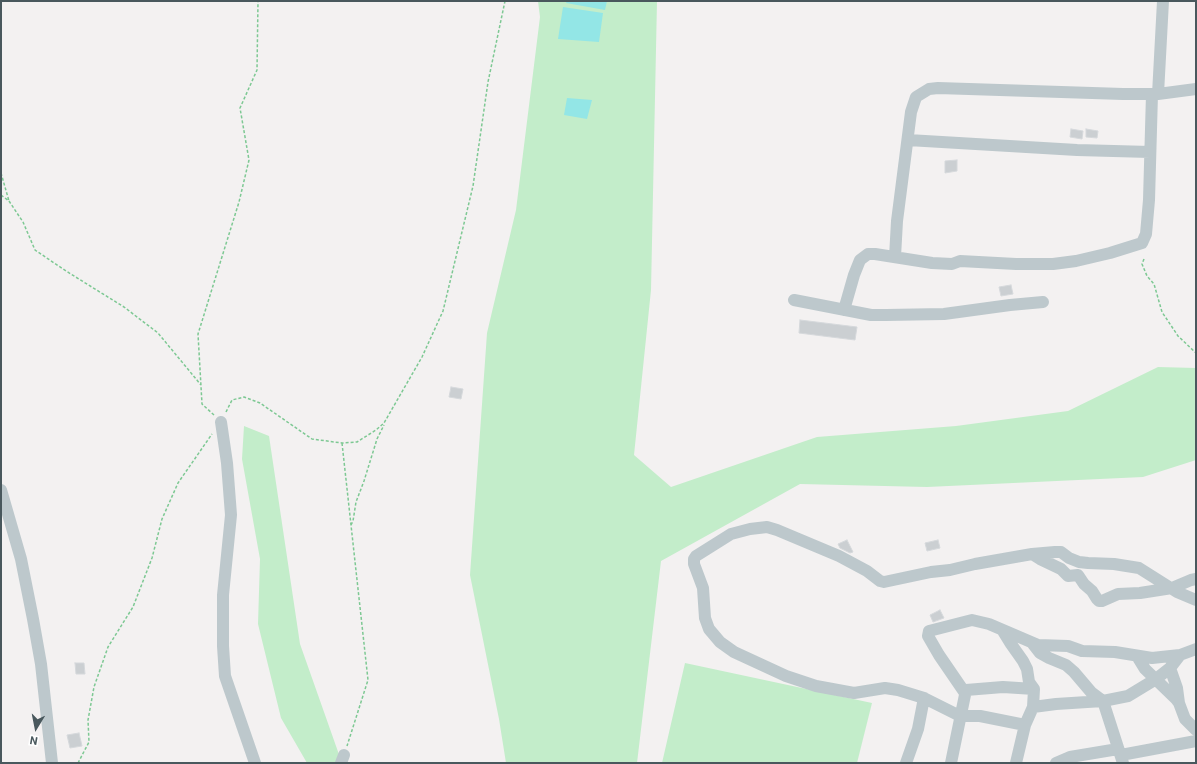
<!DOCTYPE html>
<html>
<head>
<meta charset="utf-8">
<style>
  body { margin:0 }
  #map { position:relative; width:1197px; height:764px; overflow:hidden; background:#f3f1f1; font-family:Roboto,sans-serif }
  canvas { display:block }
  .frame { position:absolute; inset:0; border:2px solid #49585d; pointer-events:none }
  .north { position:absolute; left:16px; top:708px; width:40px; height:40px; -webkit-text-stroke:3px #fff; paint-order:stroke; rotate:190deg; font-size:11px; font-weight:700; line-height:16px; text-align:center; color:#49585d }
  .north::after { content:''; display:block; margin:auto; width:14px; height:18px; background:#49585d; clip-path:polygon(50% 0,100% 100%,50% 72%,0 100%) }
</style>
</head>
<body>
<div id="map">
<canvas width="1197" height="764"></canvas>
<div class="frame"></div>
<div class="north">N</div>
</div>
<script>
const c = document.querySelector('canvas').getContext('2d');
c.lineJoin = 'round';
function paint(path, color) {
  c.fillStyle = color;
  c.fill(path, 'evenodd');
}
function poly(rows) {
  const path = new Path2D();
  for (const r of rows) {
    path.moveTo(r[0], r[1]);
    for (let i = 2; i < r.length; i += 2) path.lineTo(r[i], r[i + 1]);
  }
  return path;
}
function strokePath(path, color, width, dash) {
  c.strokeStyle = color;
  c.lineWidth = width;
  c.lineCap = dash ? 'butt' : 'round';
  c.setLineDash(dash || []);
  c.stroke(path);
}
paint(poly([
  [538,1,657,1,651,290,634,455,671,487,817,437,956,426,1068,411,1158,367,1196,368,1196,460,1143,477,927,487,800,484,661,561,637,763,506,763,499,719,470,575,487,333,516,210,540,17],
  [244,426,269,436,300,644,342,763,307,763,281,718,258,624,260,559,242,459],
  [685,663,872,703,857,763,662,763]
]), '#c3edca');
paint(poly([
  [567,1,607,1,605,10,566,3],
  [563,7,603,13,599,42,558,39],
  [567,98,592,100,587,119,564,115]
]), '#93e6e6');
const building = poly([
  [1071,129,1083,131,1082,139,1070,137,1071,129],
  [1086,129,1098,131,1097,138,1086,137,1086,129],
  [957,160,957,171,945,173,945,161,957,160],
  [1011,285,1013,294,1001,296,999,287,1011,285],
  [800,320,857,327,855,340,799,333,800,320],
  [451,387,463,389,461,399,449,397,451,387],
  [847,540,853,552,850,553,840,548,838,544,847,540],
  [938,540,940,548,927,551,925,543,938,540],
  [940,610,944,618,933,622,930,615,940,610],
  [75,663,84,663,85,674,76,674,75,663],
  [79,733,82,746,70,748,67,735,79,733]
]);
paint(building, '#cbcfd2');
strokePath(building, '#d5d8db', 1);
strokePath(poly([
  [1,173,9,201],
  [1,195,9,201,23,222,35,250,66,271,124,307,158,333,201,385],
  [1144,259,1142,264,1147,276,1154,284,1162,312,1178,336,1196,353],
  [226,412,232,400,244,397,260,403,312,439,342,443,357,442,376,430,384,423,422,357,443,311,473,186,488,82,505,1],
  [214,415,202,404,198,334,239,202,249,160,240,108,257,70,258,1],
  [342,443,368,680,347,746],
  [351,525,353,521,356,502,364,481,377,439,384,425],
  [78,763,89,742,88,720,94,687,108,647,133,607,152,558,162,519,178,483,212,434]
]), '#7dc893', 1.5, [3, 2]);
strokePath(poly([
  [1158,94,1163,1],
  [908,140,1077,150,1150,152],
  [895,257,897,221,911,112,916,97,929,89,938,88,1123,94,1158,94,1196,89],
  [794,300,871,315,886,315,944,314,1010,305,1043,302],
  [844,310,854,275,860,260,868,254,875,254,932,263,952,264,960,261,1016,264,1053,264,1076,261,1110,253,1142,243,1146,234,1149,200,1152,94],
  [221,422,227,463,231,515,223,595,223,646,225,676,255,763],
  [1,490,21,559,33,619,41,664,52,763],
  [1032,554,1040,559,1061,569,1068,576,1078,575,1084,584,1092,591,1097,599,1099,601,1102,601,1118,594,1140,593,1172,588,1191,580,1196,579],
  [1003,631,1011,644,1023,661,1027,669,1029,682,1034,689,1033,707,1025,725,1016,763],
  [1033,644,1040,653,1049,658,1066,665,1074,672,1091,692,1103,701,1123,763],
  [1137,656,1145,669,1176,699,1179,703,1185,719,1196,730],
  [1170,668,1177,688,1179,703],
  [965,693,939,655,928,636,929,631,972,620,989,624,1038,645,1068,646,1082,651,1115,652,1152,658,1180,655,1196,649],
  [1033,707,1056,704,1103,701,1128,696,1156,679,1170,668,1180,655],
  [1025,725,980,716,960,716,924,698,898,690,885,688,854,693,816,686,786,676,734,652,720,642,709,629,705,618,703,588,694,564,694,559,696,556,731,534,750,529,767,527,777,530,839,556,867,571,880,581,884,582,931,572,950,570,975,564,1032,554,1055,552,1061,552,1069,558,1079,562,1088,563,1114,564,1139,568,1177,592,1196,600],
  [1121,755,1196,741],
  [341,763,344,755],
  [906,763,918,729,924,698],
  [951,763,966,690,1003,687,1034,689],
  [1056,763,1070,757,1118,749]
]), '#bdc8cc', 12);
</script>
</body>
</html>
